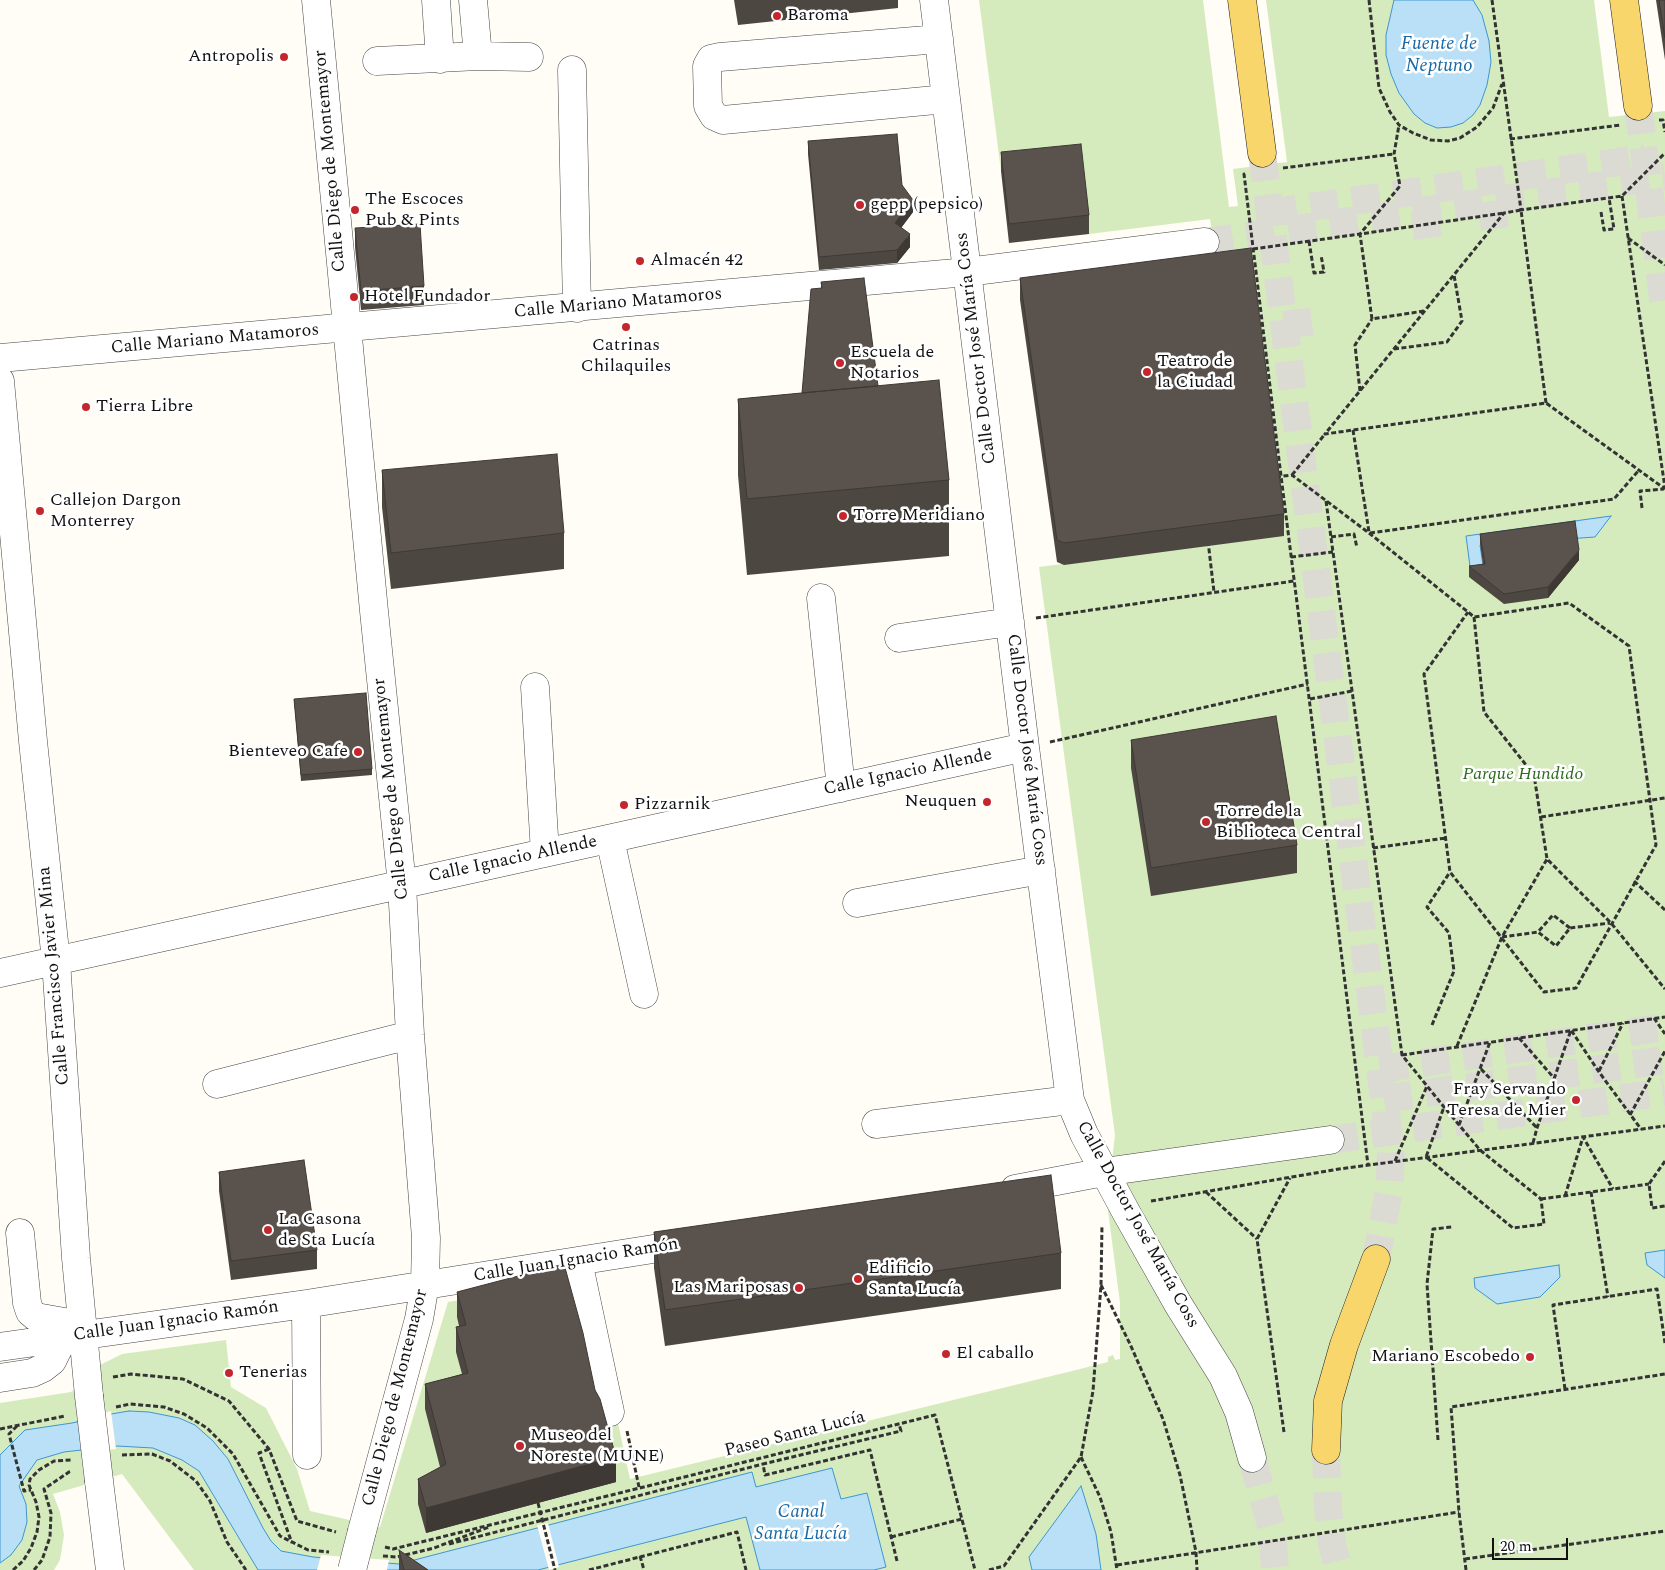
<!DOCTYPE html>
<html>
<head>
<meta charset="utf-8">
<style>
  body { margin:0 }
  #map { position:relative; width:1665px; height:1570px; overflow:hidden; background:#fffdf5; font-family:Spectral,serif }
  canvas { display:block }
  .scale { position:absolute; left:1492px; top:1538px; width:76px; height:22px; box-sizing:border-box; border:2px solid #111; border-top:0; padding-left:6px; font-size:15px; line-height:18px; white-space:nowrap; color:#111; -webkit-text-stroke:4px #fff; paint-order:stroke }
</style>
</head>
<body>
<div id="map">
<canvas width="1665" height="1570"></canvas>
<div class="scale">20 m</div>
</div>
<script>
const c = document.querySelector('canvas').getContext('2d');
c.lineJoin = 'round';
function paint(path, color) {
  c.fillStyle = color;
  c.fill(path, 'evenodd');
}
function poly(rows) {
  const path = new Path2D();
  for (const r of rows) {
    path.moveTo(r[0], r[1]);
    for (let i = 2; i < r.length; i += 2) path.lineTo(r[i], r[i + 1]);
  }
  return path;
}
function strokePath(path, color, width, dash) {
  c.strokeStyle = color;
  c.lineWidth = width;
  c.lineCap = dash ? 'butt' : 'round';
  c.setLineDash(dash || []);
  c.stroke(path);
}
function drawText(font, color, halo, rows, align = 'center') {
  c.font = font + ' Spectral,serif';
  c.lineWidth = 5;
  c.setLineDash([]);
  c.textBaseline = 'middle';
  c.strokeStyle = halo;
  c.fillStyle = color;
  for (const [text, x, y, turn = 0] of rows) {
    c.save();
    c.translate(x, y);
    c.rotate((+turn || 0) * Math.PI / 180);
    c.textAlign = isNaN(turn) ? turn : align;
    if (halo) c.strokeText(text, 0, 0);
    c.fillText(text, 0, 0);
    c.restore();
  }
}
paint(poly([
  [979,0,1203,0,1229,207,1238,206,1233,169,1287,162,1266,0,1594,0,1609,117,1665,111,1665,1570,194,1570,122,1474,53,1494,60,1512,64,1535,60,1560,54,1570,0,1570,0,1403,71,1392,102,1364,122,1354,226,1340,231,1387,266,1408,297,1469,310,1511,380,1527,448,1302,587,1279,630,1479,1072,1371,1108,1362,1108,1357,1113,1355,1115,1360,1120,1359,1120,1303,1107,1203,1115,1135,1039,567,1284,535,1218,274,1210,219,1089,234,1001,171]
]), '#d5ebbd');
const water = poly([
  [1394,0,1473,0,1482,15,1489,41,1491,62,1487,85,1480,105,1473,115,1463,123,1451,127,1437,128,1425,123,1414,114,1399,93,1391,74,1386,55,1386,35,1394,0],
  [1611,516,1595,537,1480,545,1484,573,1471,574,1466,536,1611,516],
  [1665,1250,1665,1278,1647,1265,1645,1253,1665,1250],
  [1559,1265,1560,1277,1540,1297,1497,1304,1475,1288,1474,1278,1559,1265],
  [129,1411,149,1412,179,1418,195,1425,213,1441,228,1459,263,1528,271,1541,281,1551,313,1557,399,1564,752,1472,756,1487,832,1468,841,1499,867,1493,886,1567,874,1570,760,1570,746,1517,538,1570,258,1570,199,1471,182,1460,153,1448,117,1446,64,1452,37,1460,19,1486,26,1504,27,1522,22,1540,11,1555,0,1563,0,1455,25,1430,72,1423,111,1414,129,1411],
  [1081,1486,1096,1534,1101,1570,1032,1570,1029,1557,1081,1486]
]);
paint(water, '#b9e0f7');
strokePath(water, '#3f96cf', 1);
paint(poly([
  [111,1411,116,1449,85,1452,81,1418],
  [548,1523,559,1567,549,1570,537,1525],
  [321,1555,389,1560,387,1570,317,1570]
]), '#fffdf5');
strokePath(poly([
  [1491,201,1495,229],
  [1424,211,1428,238],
  [1269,213,1645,158],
  [1205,242,1665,176],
  [1284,325,1314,321],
  [1380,1069,1665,1027],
  [1384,1099,1665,1060],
  [1330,1140,1665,1092],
  [1252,1458,1272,1529,1275,1570]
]), '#dbdad3', 28, [28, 14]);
strokePath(poly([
  [1638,106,1665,312],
  [1262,153,1391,1153,1389,1191,1376,1259],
  [1326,1450,1328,1507,1332,1544,1339,1570]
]), '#dbdad3', 28, [28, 14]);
const minor = poly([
  [316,0,374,611,402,885,410,1035,426,1238,425,1284,419,1319,362,1531],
  [436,0,440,59],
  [473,0,478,56],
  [934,0,1025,747,1070,1100,1084,1134,1126,1212,1178,1304,1223,1376,1239,1412,1252,1458],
  [939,39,720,57,711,59,707,66,708,106,714,116,723,120,946,99],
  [377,61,478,56,529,57],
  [572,70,577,308],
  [0,358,967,272,1205,242],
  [0,381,33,741,56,961,76,1258,89,1396],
  [821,598,841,788],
  [899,638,1010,622],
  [535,687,545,853],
  [610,839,644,994],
  [857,903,1041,870],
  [0,973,1025,747],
  [217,1084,410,1035],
  [876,1124,1070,1100],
  [1015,1189,1104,1172,1330,1140],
  [20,1233,27,1303,30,1312,36,1317,81,1325],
  [578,1261,610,1412],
  [306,1304,307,1455],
  [0,1347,306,1304,691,1243],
  [0,1378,32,1373,43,1368,52,1361,64,1337],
  [99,1481,110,1570]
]);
const major = poly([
  [1242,0,1262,153],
  [1624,0,1638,106],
  [1326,1450,1328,1401,1344,1345,1376,1259]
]);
strokePath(minor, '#444', 29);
strokePath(major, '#222', 29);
strokePath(poly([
  [1369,0,1379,88,1390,112,1399,125,1413,133,1431,140,1448,141,1460,138,1477,127,1493,108,1502,84],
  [1492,0,1521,210,1622,196,1665,153],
  [1659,120,1663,120,1665,132],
  [1510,139,1621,125],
  [1283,168,1394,154],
  [1245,174,1244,174,1281,476,1368,1165],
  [1622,196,1665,488],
  [1601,212,1604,230,1614,229,1609,198],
  [1628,238,1665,265],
  [1309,241,1314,273,1324,272,1321,255],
  [1253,249,1360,234,1400,186,1394,154,1399,125],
  [1424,311,1372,319,1360,234,1504,213],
  [1394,349,1447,342,1462,321,1454,275],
  [1360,391,1355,345,1372,319],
  [1546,403,1521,210,1504,213,1325,434,1546,403,1665,489],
  [1353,430,1369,532],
  [1292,475,1325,434],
  [1276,477,1292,475,1369,533,1468,612,1474,617,1569,603,1629,646,1656,845,1576,988,1544,992,1450,872,1424,674,1468,612],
  [1326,501,1402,1055,1444,1107,1480,1150,1541,1199,1544,1224,1513,1228,1426,1157,1444,1107],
  [1642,508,1640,491,1664,489],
  [1370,533,1614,499,1639,470],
  [1331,537,1354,534,1357,548],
  [1208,541,1214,592],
  [1291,557,1333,552],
  [1474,617,1484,712,1534,775,1547,859,1611,923,1665,989],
  [1036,618,1294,581],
  [1310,699,1352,691],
  [1050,742,1308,684],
  [1541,817,1665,798],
  [1373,848,1446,838],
  [1634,881,1665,910],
  [1570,928,1553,915,1538,932,1556,946,1570,928,1610,923],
  [1502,937,1538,932],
  [1654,1018,1665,1034],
  [1432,1025,1454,971,1449,933,1427,907,1450,872],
  [1519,1038,1554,1078],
  [1457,1046,1502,937,1547,859],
  [1402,1055,1665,1017],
  [1481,1069,1537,1128],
  [1599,1071,1623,1023],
  [1630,1115,1665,1051],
  [1459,1125,1490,1042],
  [1533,1143,1537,1128,1571,1030,1599,1072,1641,1129],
  [1395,1161,1427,1086],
  [1665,1161,1649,1184,1652,1208,1665,1206],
  [1206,1192,1257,1239],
  [1591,1192,1608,1297],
  [1565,1196,1583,1137,1613,1189],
  [1541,1199,1649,1184],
  [1151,1201,1339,1169,1665,1126],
  [1101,1285,1130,1344,1163,1419,1180,1475,1196,1552,1197,1570],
  [113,1377,131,1374,183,1379,229,1401,269,1449,297,1521,336,1532],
  [1565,1389,1553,1305,1657,1289,1665,1343],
  [116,1407,130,1404,164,1407,184,1414,207,1428,233,1454,280,1536,308,1550,329,1552],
  [17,1426,9,1434,24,1491,31,1490],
  [0,1429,65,1416],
  [627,1431,639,1487],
  [1284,1432,1257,1239,1290,1178],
  [1438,1440,1427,1284,1433,1229,1452,1227],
  [269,1449,259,1453,292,1543],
  [122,1455,152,1454,170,1461,196,1481,210,1501,227,1542,246,1570],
  [1081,1457,1100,1497,1111,1532,1117,1570],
  [891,1537,962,1519],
  [449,1544,763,1464],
  [385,1547,393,1549,935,1415,975,1570],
  [383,1556,397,1557,434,1548,489,1527],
  [640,1556,644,1570],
  [1465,1559,1665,1531],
  [897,1561,870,1450,765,1475,763,1464,901,1431,899,1424],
  [1117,1565,1459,1512],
  [13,1570,23,1561,31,1548,37,1532,39,1517,36,1502,29,1485,30,1479,39,1470,54,1461,71,1460],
  [34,1570,42,1560,50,1537,51,1513,44,1489,69,1472,72,1471],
  [589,1570,737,1532,746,1570],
  [989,1570,1004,1566,1081,1457,1093,1391,1101,1285,1102,1225],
  [1466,1570,1459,1512,1451,1407,1665,1374]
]), '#333', 3, [5, 2.5]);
strokePath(minor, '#fff', 28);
strokePath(major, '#f9d66b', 28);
const minorBridge = poly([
  [89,1396,99,1481],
  [352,1570,362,1531]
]);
strokePath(minorBridge, '#444', 29, []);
strokePath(poly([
  [538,1503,555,1570]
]), '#333', 3, [5, 2.5]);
strokePath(minorBridge, '#fff', 28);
paint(poly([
  [734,0,898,0,898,8,738,25],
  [1656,0,1665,0,1665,60],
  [808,141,902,185,913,212,901,228,910,247,897,263,819,270,808,154],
  [1001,152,1089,215,1089,234,1009,243,1001,171],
  [355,228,424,286,424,305,361,310,355,247],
  [1020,278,1284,514,1284,536,1064,565,1057,562,1020,300],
  [821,282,878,386,949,480,949,556,747,575,738,475,738,399,802,393,821,288],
  [382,470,564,533,564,569,391,589,382,507],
  [1480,534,1579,560,1548,598,1504,604,1469,577,1469,566,1483,564,1480,544],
  [294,699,372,769,372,775,301,781],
  [1131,740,1297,845,1297,873,1151,896,1131,768],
  [219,1172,317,1250,317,1269,231,1280,219,1191],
  [654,1232,1061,1253,1061,1289,665,1346,654,1268],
  [457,1292,595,1390,616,1482,426,1533,418,1504,418,1479,440,1467,425,1409,425,1384,462,1374,456,1352,456,1327,459,1326,457,1317],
  [399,1550,428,1570,399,1570]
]), '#4d4742');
paint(poly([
  [913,200,913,212,895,236,895,223],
  [910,234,910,247,897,263,897,250],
  [1579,550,1579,560,1548,598,1548,587],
  [616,1457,616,1482,426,1533,426,1508]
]), '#3f3936');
const building = poly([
  [1659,0,1665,0,1665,38,1659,0],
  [897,134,902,185,913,200,895,223,910,234,897,250,819,257,808,141,897,134],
  [1081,144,1089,215,1009,224,1001,152,1081,144],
  [420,224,424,286,361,291,355,228,420,224],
  [1251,248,1284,514,1064,543,1057,540,1020,278,1251,248],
  [864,278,878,386,802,393,811,289,822,288,821,282,864,278],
  [939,380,949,480,747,499,738,399,939,380],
  [557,454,564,533,391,553,382,470,557,454],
  [1575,521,1579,550,1548,587,1504,594,1469,566,1485,564,1480,534,1575,521],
  [366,693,372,769,301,775,294,699,366,693],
  [1276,716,1297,845,1151,868,1131,740,1276,716],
  [304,1160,317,1250,231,1261,219,1172,304,1160],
  [1051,1175,1061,1253,665,1310,654,1232,1051,1175],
  [564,1264,583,1333,595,1390,600,1399,616,1457,426,1508,418,1479,446,1464,425,1384,468,1373,456,1327,466,1325,457,1292,564,1264],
  [399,1550,428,1570,404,1570,399,1550]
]);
paint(building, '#5a524d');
strokePath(building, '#3f3936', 1);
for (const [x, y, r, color] of [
  [777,16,5,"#c4262e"],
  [284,57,5,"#c4262e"],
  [860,205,5,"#c4262e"],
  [355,210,5,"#c4262e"],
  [640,261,5,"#c4262e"],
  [354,297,5,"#c4262e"],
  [626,327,5,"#c4262e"],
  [840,363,5,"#c4262e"],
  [1147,372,5,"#c4262e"],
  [86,407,5,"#c4262e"],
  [40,511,5,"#c4262e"],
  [843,516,5,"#c4262e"],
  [358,752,5,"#c4262e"],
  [987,802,5,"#c4262e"],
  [624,805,5,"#c4262e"],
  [1206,822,5,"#c4262e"],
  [1576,1100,5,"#c4262e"],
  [268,1230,5,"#c4262e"],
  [858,1279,5,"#c4262e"],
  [799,1288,5,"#c4262e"],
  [946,1354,5,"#c4262e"],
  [1530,1357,5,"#c4262e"],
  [229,1373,5,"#c4262e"],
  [520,1446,5,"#c4262e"]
]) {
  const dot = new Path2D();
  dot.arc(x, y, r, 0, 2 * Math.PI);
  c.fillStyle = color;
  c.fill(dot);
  strokePath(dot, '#fff', 2);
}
drawText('18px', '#111', '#fff', [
  ["Baroma",787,16],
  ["Antropolis",274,57,"right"],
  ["The Escoces",365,200],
  ["Pub & Pints",365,221],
  ["gepp (pepsico)",870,205],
  ["Almacén 42",650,261],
  ["Hotel Fundador",364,297],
  ["Catrinas",626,346,"center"],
  ["Chilaquiles",626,367,"center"],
  ["Escuela de",850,353],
  ["Notarios",850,374],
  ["Teatro de",1157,362],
  ["la Ciudad",1157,383],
  ["Tierra Libre",96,407],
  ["Callejon Dargon",50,501],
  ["Monterrey",50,522],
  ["Torre Meridiano",853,516],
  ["Bienteveo Cafe",348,752,"right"],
  ["Neuquen",977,802,"right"],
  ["Pizzarnik",634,805],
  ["Torre de la",1216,812],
  ["Biblioteca Central",1216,833],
  ["Fray Servando",1566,1090,"right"],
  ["Teresa de Mier",1566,1111,"right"],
  ["La Casona",278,1220],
  ["de Sta Lucía",278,1241],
  ["Edificio",868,1269],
  ["Santa Lucía",868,1290],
  ["Las Mariposas",789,1288,"right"],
  ["El caballo",956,1354],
  ["Mariano Escobedo",1520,1357,"right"],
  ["Tenerias",239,1373],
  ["Museo del",530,1436],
  ["Noreste (MUNE)",530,1457]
], 'left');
drawText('18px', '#111', '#fff', [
  ["Calle Diego de Montemayor",331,161,-95],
  ["Calle Mariano Matamoros",618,304,-5],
  ["Calle Mariano Matamoros",215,340,-5],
  ["Calle Doctor José María Coss",977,348,-97],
  ["Calle Doctor José María Coss",1026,750,83],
  ["Calle Ignacio Allende",908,773,-12],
  ["Calle Diego de Montemayor",392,789,-96],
  ["Calle Ignacio Allende",513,860,-12],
  ["Calle Francisco Javier Mina",55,976,-95],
  ["Calle Doctor José María Coss",1137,1225,61],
  ["Calle Juan Ignacio Ramón",576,1261,-9],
  ["Calle Juan Ignacio Ramón",176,1322,-8],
  ["Calle Diego de Montemayor",396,1398,-76],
  ["Paseo Santa Lucía",795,1435,-14]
]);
drawText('italic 18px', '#2f6b1f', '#fff', [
  ["Parque Hundido",1523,775]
]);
drawText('italic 19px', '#1768a6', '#fff', [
  ["Fuente de",1439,45],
  ["Neptuno",1439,67],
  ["Canal",801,1513],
  ["Santa Lucía",801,1535]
]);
</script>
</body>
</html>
